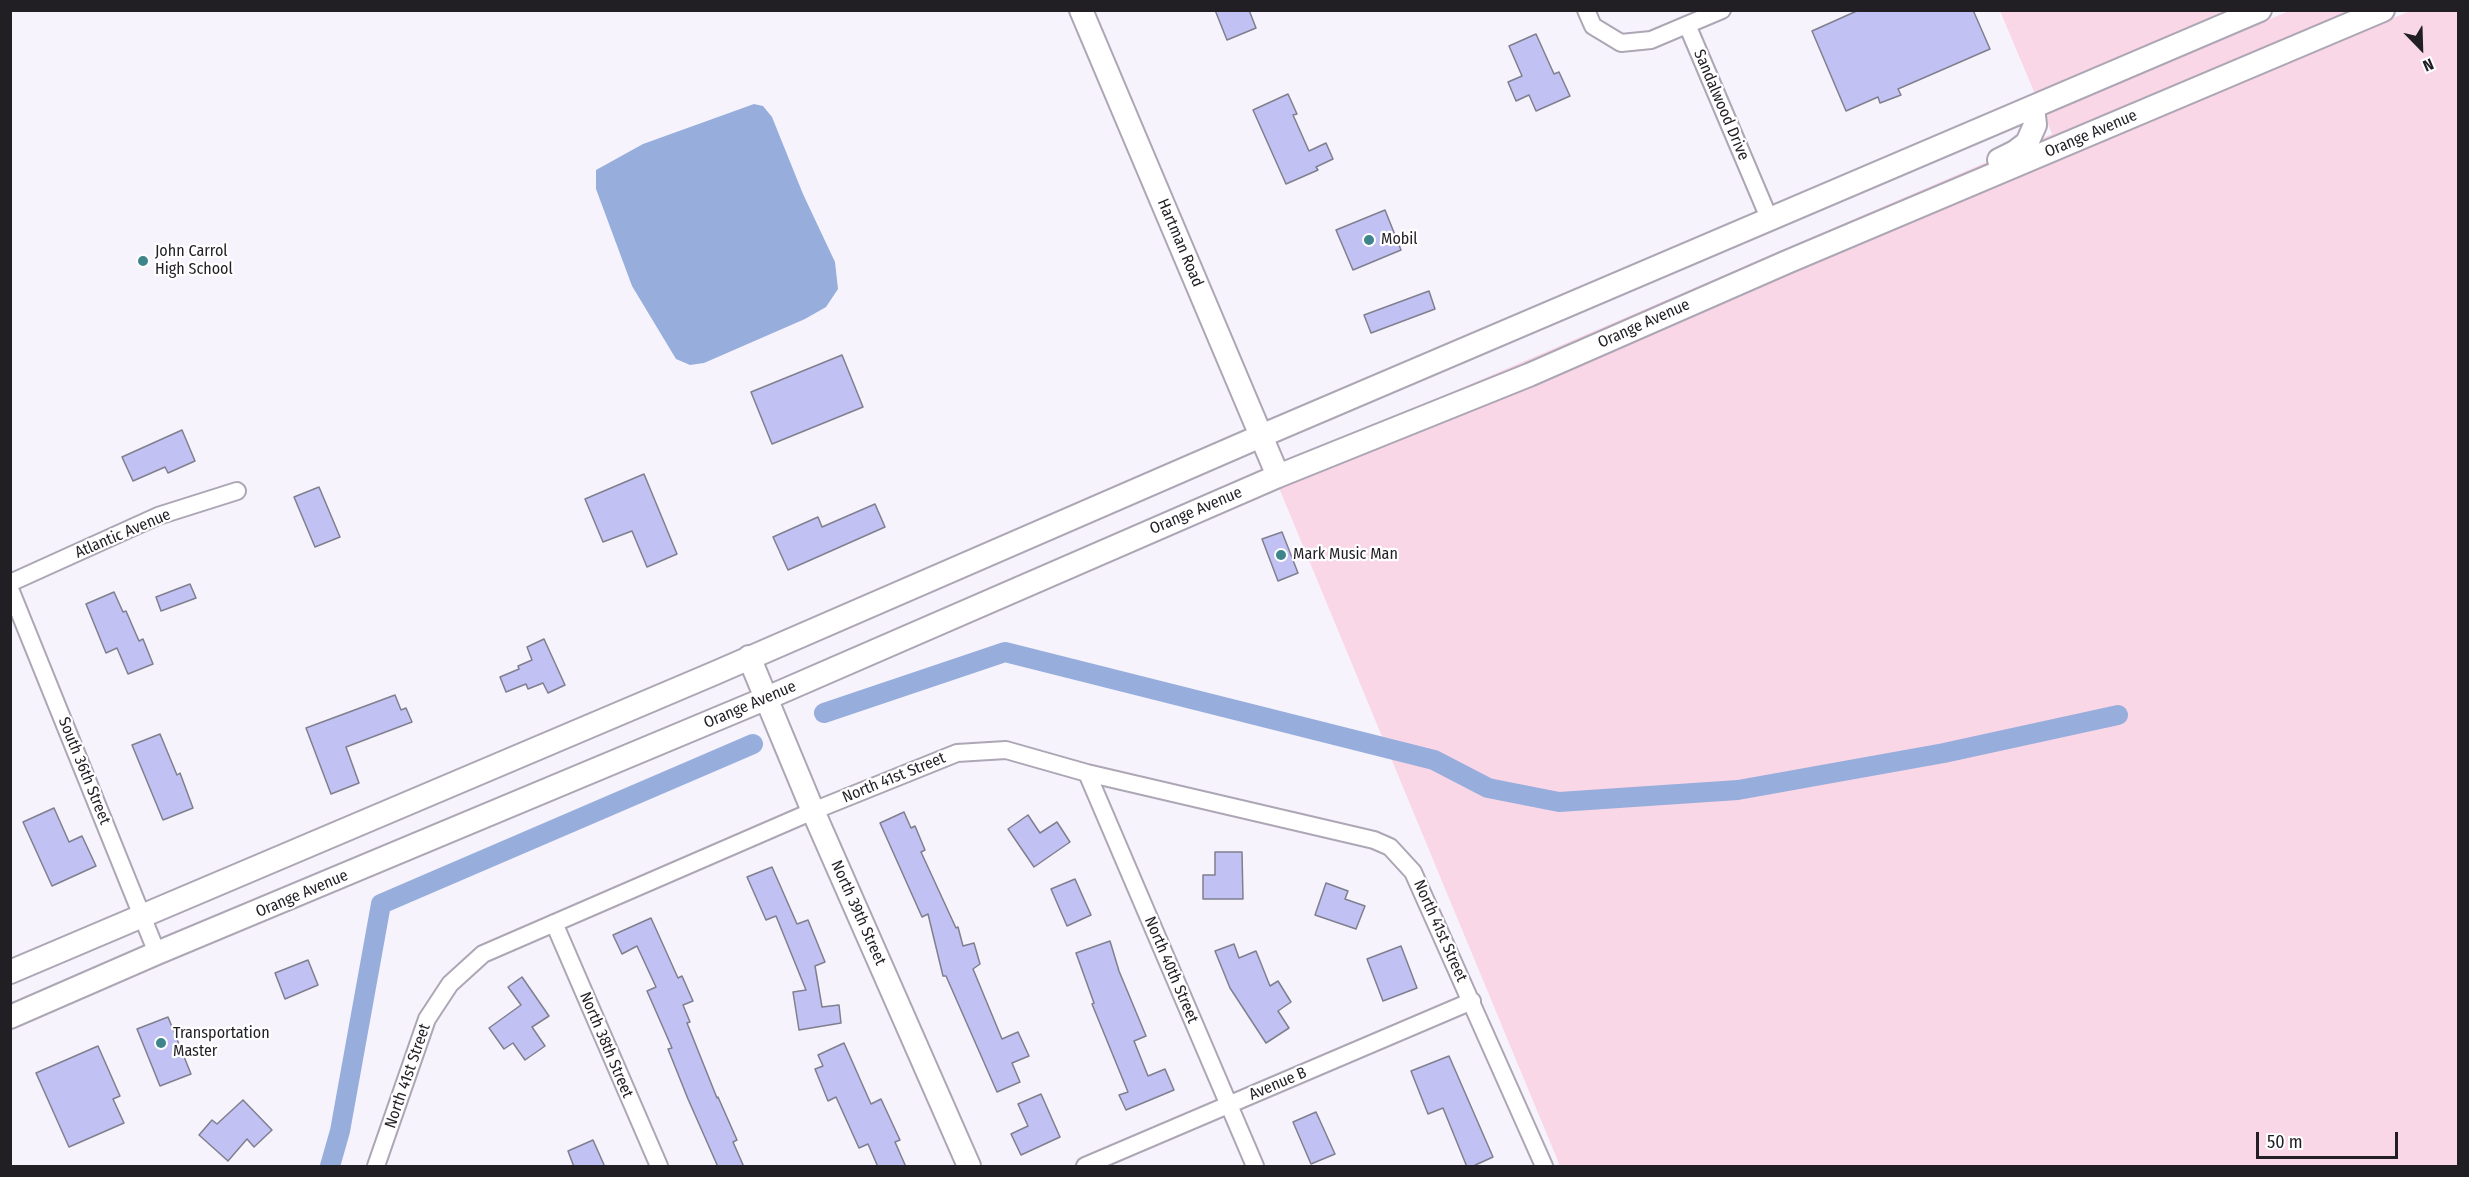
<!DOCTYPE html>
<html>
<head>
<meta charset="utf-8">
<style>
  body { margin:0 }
  #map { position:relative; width:2469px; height:1177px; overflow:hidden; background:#f7f3fd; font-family:"Fira Sans Condensed",sans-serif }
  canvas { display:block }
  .frame { position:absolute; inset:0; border:12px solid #211e24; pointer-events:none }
  .north { position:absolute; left:2391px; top:18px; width:60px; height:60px; -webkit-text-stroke:4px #fff; paint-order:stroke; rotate:157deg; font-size:16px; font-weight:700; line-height:24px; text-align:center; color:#211e24 }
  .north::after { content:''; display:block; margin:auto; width:21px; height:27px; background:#211e24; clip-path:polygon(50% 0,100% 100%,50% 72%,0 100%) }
  .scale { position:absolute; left:2256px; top:1132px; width:142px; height:27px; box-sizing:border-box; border:3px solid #211e24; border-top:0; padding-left:8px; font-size:18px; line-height:21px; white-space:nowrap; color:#211e24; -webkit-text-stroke:4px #fff; paint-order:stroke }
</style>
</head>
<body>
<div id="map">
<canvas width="2469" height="1177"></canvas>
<div class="frame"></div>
<div class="north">N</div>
<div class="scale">50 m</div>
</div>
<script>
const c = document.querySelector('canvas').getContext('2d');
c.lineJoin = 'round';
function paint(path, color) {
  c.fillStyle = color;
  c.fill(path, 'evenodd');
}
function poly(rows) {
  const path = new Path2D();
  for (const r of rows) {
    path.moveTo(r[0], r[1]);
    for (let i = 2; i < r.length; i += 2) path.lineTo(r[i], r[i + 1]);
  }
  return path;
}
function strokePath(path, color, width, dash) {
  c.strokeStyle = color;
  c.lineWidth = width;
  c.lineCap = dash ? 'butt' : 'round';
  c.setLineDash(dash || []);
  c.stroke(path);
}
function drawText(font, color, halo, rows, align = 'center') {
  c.font = font + ' "Fira Sans Condensed",sans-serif';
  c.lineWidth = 4.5;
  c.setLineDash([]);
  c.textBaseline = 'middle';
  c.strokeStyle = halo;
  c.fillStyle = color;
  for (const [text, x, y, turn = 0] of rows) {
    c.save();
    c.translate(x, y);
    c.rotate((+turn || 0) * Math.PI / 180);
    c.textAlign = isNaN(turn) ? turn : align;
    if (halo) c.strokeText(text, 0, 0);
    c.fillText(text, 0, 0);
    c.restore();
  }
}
paint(poly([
  [2000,11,2232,11,2035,94],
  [2289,11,2355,11,1783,251,1524,365,1392,418,2052,134,2044,114],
  [2410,11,2458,11,2458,1166,1560,1166,1279,488]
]), '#fad7e7');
paint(poly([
  [754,104,763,106,772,117,803,194,835,262,838,289,826,307,805,319,704,363,690,365,676,359,632,286,596,189,596,170,643,144]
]), '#97aedd');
strokePath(poly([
  [824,713,1005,652,1434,760,1488,788,1559,802,1738,790,1944,753,2118,715],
  [330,1166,340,1131,381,904,753,744]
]), '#97aedd', 20);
const building = poly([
  [1215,10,1249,10,1256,28,1227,40,1215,10],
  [1859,10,1973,10,1990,49,1898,89,1901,95,1880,103,1878,97,1846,111,1812,31,1859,10],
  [1536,34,1554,74,1559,72,1570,96,1536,111,1529,95,1516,101,1508,82,1522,76,1509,46,1536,34],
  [1288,94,1297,114,1293,115,1309,151,1326,143,1333,159,1316,167,1318,170,1286,184,1253,110,1288,94],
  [1385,210,1401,250,1353,270,1336,230,1385,210],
  [1429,291,1435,309,1371,333,1364,315,1429,291],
  [842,355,863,407,772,444,751,392,842,355],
  [182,430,195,461,168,473,165,467,133,481,122,457,182,430],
  [644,474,677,554,647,567,632,531,603,542,585,499,644,474],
  [319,487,340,537,315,547,294,497,319,487],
  [875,504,885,527,788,570,773,537,818,517,822,527,875,504],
  [1282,532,1298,573,1278,581,1262,539,1282,532],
  [190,584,196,598,161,611,156,597,190,584],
  [114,592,123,612,126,611,139,641,143,639,153,664,128,674,117,648,106,653,86,604,114,592],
  [544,639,565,685,548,693,543,683,528,689,526,684,506,692,500,677,519,669,518,666,532,660,527,647,544,639],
  [395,695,401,710,406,708,412,722,346,747,359,783,331,794,306,728,395,695],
  [160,734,177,775,180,773,193,808,163,820,132,745,160,734],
  [54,808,69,842,82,836,96,866,52,886,23,822,54,808],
  [904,812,911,828,915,826,925,850,921,852,956,928,958,927,963,946,974,943,980,964,973,969,1002,1039,1018,1032,1029,1056,1012,1063,1020,1082,997,1092,946,976,943,976,928,914,922,917,880,823,904,812],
  [1028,815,1040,833,1057,822,1070,842,1034,867,1008,829,1028,815],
  [1215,852,1242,852,1243,899,1203,899,1203,875,1215,875,1215,852],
  [772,867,797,924,808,920,825,962,815,966,822,1007,839,1005,841,1023,799,1030,793,992,806,990,776,916,766,920,747,877,772,867],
  [1075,879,1091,915,1067,926,1051,889,1075,879],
  [1326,883,1348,891,1345,899,1365,906,1356,929,1315,915,1326,883],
  [651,918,678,978,682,976,693,1001,683,1005,690,1022,687,1023,717,1098,718,1097,737,1140,733,1142,744,1167,718,1167,688,1099,668,1049,672,1048,647,991,656,987,637,946,622,954,613,935,651,918],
  [1110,941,1119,971,1146,1036,1134,1041,1148,1076,1165,1069,1174,1090,1126,1110,1119,1095,1128,1092,1092,1004,1094,1003,1076,953,1110,941],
  [1234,944,1239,958,1256,951,1270,986,1278,981,1291,1002,1278,1011,1289,1028,1266,1043,1230,988,1215,951,1234,944],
  [1401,946,1417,988,1383,1001,1367,959,1401,946],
  [308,960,318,985,285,999,275,973,308,960],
  [522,977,549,1016,532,1027,545,1046,525,1060,513,1043,504,1049,489,1028,521,1005,508,987,522,977],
  [168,1017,191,1074,160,1086,137,1029,168,1017],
  [844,1043,871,1104,881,1099,900,1140,895,1142,906,1167,878,1167,868,1144,859,1148,836,1097,828,1101,815,1069,823,1066,818,1055,844,1043],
  [98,1046,120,1096,113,1099,124,1123,69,1147,36,1073,98,1046],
  [1449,1056,1493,1157,1471,1167,1467,1167,1443,1108,1428,1114,1411,1071,1449,1056],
  [1041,1094,1060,1137,1021,1155,1011,1134,1028,1126,1018,1104,1041,1094],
  [243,1100,272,1130,254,1147,247,1139,228,1161,199,1135,212,1120,217,1124,243,1100],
  [1316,1112,1335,1154,1311,1164,1293,1122,1316,1112],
  [593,1140,605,1167,574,1167,568,1151,593,1140]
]);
paint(building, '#c1c1f4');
strokePath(building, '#7f7f8e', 1.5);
const street = poly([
  [1586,10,1593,26,1621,43,1651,40,1722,10],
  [1688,27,1769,218],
  [10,583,158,516,237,491],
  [10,589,157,953],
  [1087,773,1255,1166],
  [554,923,659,1166],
  [376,1166,427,1019,450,984,483,954,813,811,957,753,1006,750,1087,773,1374,840,1390,847,1413,872,1544,1166],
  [1085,1166,1472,1001]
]);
const secondary = poly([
  [1081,10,1278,476],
  [1999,160,2015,152,2027,143,2035,125,2033,107],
  [749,657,813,811,969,1166],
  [10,972,715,673,1261,436,2260,10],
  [10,1017,157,953,767,698,1278,476,1529,375,1787,262,2383,10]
]);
strokePath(street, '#ada6b5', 20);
strokePath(secondary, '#ada6b5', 26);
strokePath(street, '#fff', 16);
strokePath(secondary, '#fff', 22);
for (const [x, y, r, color] of [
  [1369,240,6,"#3d858a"],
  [143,261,6,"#3d858a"],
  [1281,555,6,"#3d858a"],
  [161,1043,6,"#3d858a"]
]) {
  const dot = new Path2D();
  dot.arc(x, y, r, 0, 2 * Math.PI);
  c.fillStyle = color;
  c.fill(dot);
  strokePath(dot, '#fff', 2);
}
drawText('16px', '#211e24', '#fff', [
  ["Sandalwood Drive",1721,105,67],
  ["Orange Avenue",2091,134,-23],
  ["Hartman Road",1180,243,67],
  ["Orange Avenue",1644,324,-24],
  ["Orange Avenue",1196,511,-23],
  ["Atlantic Avenue",123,534,-23],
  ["Orange Avenue",750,705,-23],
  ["South 36th Street",84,771,68],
  ["North 41st Street",894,778,-22],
  ["Orange Avenue",302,894,-23],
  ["North 39th Street",858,913,66],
  ["North 41st Street",1440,931,66],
  ["North 40th Street",1171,970,67],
  ["North 38th Street",606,1045,67],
  ["North 41st Street",408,1076,-71],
  ["Avenue B",1278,1084,-23]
]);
drawText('16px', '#211e24', '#fff', [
  ["Mobil",1381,240],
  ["John Carrol",155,252],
  ["High School",155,270],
  ["Mark Music Man",1293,555],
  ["Transportation",173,1034],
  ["Master",173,1052]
], 'left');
</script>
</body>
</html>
